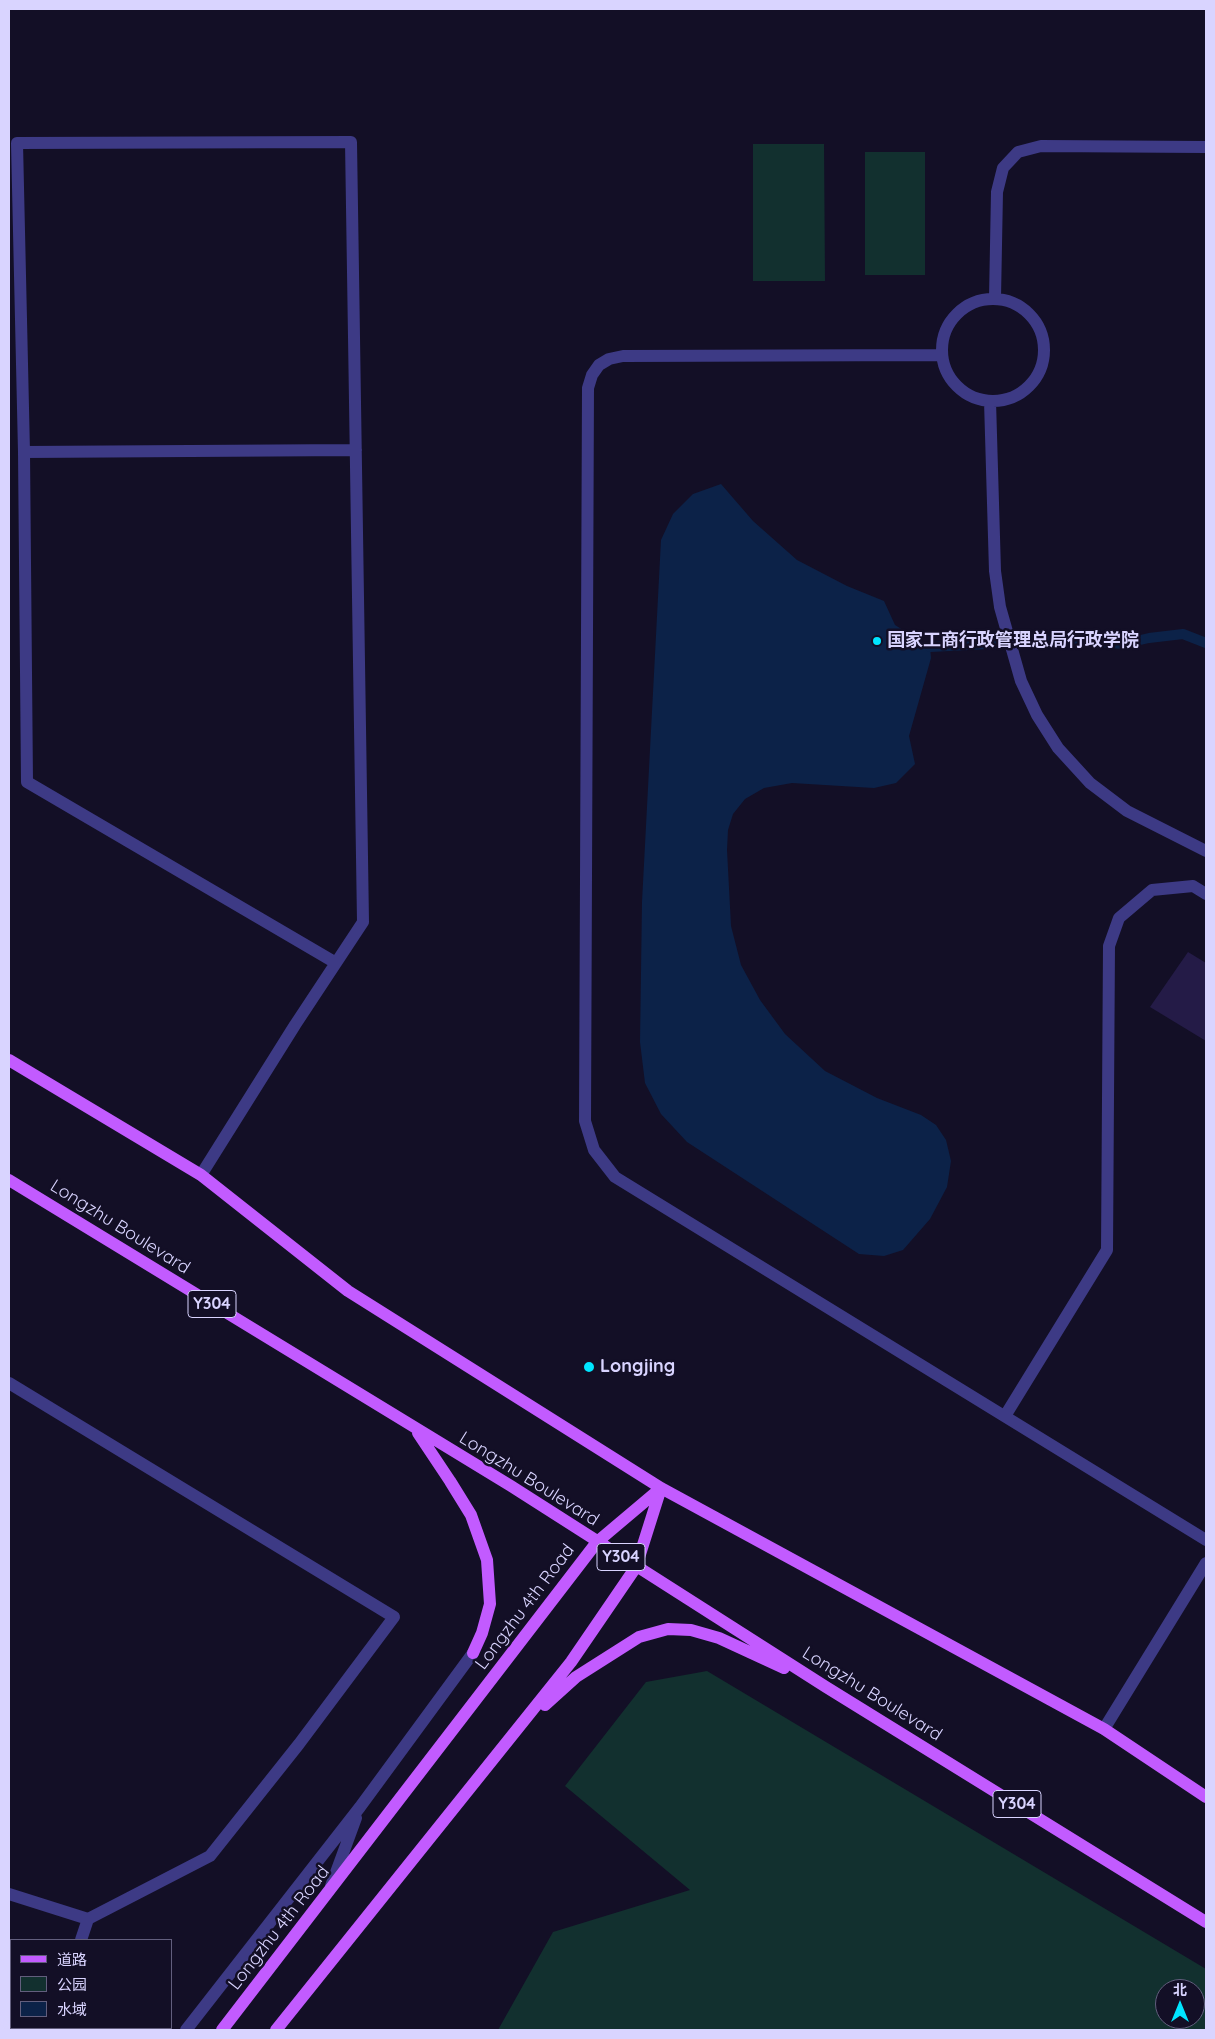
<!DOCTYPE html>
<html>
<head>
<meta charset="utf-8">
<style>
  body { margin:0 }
  #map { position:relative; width:1215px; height:2039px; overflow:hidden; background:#130f26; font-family:Quicksand,"Noto Sans SC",sans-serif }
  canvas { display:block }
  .frame { position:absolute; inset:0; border:10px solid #d9d4ff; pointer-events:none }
  .legend { position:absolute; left:10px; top:1939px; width:162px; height:90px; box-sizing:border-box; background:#130f26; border:1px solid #625e7d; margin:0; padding:6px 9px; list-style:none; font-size:15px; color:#d9d4ff }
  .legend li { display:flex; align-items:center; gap:10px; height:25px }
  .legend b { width:25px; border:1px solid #625e7d }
  .north { position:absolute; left:1155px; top:1979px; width:50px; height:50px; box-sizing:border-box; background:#130f26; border:1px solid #625e7d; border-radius:50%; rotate:0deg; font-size:14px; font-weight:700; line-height:20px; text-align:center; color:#d9d4ff }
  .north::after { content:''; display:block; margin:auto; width:18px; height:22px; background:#00e5ff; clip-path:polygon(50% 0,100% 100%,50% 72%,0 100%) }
</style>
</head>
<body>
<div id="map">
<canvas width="1215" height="2039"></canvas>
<div class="frame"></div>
<ul class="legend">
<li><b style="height:6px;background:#c25bff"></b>道路</li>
<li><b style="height:14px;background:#12302f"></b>公园</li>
<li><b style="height:14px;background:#0c2248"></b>水域</li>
</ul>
<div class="north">北</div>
</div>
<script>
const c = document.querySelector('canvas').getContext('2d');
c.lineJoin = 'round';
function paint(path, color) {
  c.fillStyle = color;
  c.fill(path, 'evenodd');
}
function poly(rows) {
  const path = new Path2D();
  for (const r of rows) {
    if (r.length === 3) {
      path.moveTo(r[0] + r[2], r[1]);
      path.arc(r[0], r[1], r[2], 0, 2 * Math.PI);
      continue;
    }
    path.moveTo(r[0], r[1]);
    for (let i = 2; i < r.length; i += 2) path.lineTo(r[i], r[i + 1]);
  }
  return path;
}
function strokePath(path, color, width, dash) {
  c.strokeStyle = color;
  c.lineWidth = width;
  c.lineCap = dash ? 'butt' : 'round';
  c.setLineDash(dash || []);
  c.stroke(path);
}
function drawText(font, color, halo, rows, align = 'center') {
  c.font = font + ' Quicksand,"Noto Sans SC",sans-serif';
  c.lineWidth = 5;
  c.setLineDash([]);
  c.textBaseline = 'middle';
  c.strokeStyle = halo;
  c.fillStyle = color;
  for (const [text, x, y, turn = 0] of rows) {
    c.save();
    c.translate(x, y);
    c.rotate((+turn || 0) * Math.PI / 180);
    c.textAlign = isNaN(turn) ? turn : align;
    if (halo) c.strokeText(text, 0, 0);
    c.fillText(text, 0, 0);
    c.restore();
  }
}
paint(poly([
  [753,144,824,144,825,281,753,281],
  [865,152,925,152,925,275,865,275],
  [707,1671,1206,1969,1206,2030,498,2030,553,1932,690,1890,565,1786,646,1682],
  [1165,1989,1195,1989,1195,2019,1165,2019]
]), '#12302f');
paint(poly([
  [721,484,753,521,797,560,847,586,884,601,895,625,930,647,931,658,909,736,915,764,896,783,874,788,792,783,764,788,745,799,733,814,728,830,727,850,731,926,741,965,760,1000,785,1034,825,1071,877,1098,921,1115,936,1125,946,1140,951,1161,947,1187,930,1219,903,1250,884,1256,859,1254,687,1142,661,1114,645,1083,640,1042,642,902,661,540,673,514,693,494]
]), '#0c2248');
strokePath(poly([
  [930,647,1046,641,1086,641,1123,644,1149,638,1183,634,1206,643]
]), '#0c2248', 10);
paint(poly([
  [1188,952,1206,963,1206,1041,1150,1007]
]), '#241b47');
strokePath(poly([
  [995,298,997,192,1003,168,1018,152,1041,146,1206,147],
  [993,350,51],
  [941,355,623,356,609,359,599,365,592,375,588,388,585,1121,594,1150,615,1177,1206,1540],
  [990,401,995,571,1000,607,1021,681,1037,715,1058,748,1090,783,1127,811,1206,851],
  [24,452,17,143,351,142,363,922,295,1025,201,1175],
  [336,963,27,782,24,452,356,450],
  [9,1383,394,1617,299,1744,210,1856,88,1919,81,1940],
  [1005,1416,1107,1250,1109,946,1119,918,1152,890,1193,886,1206,894],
  [1104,1729,1206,1563],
  [331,1886,356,1818],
  [9,1894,88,1919],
  [9,1949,11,1950],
  [145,2028,148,2030],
  [186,2030,360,1807,473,1653]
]), '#3d3a85', 12);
strokePath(poly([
  [9,1060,201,1175,348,1291,661,1488,1104,1729,1206,1797],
  [9,1180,511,1486,826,1687,1206,1922],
  [418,1433,450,1481,471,1515,487,1560,490,1604,482,1633,473,1653],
  [545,1705,576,1677,639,1637,668,1629,691,1630,719,1638,784,1668],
  [222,2030,597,1542,661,1488],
  [276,2030,571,1662,636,1567,661,1488]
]), '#c25bff', 12);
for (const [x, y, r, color] of [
  [877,641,5,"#00e5ff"],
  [589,1367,6,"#00e5ff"]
]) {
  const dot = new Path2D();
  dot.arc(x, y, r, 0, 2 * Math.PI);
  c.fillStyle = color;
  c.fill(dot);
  strokePath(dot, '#130f26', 2);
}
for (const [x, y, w] of [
  [212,1304,48],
  [621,1557,48],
  [1017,1804,48]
]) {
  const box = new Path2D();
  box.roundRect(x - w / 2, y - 13.5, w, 27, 4);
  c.fillStyle = '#130f26';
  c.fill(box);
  strokePath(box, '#d9d4ff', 1);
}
drawText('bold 16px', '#d9d4ff', null, [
  ["Y304",212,1304],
  ["Y304",621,1557],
  ["Y304",1017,1804]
]);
drawText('bold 18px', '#d9d4ff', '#130f26', [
  ["国家工商行政管理总局行政学院",887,641],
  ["Longjing",600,1367]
], 'left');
drawText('18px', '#d9d4ff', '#130f26', [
  ["Longzhu Boulevard",120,1227,32],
  ["Longzhu Boulevard",529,1479,32],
  ["Longzhu 4th Road",525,1607,-53],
  ["Longzhu Boulevard",872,1694,32],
  ["Longzhu 4th Road",279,1928,-52]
]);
</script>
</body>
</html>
